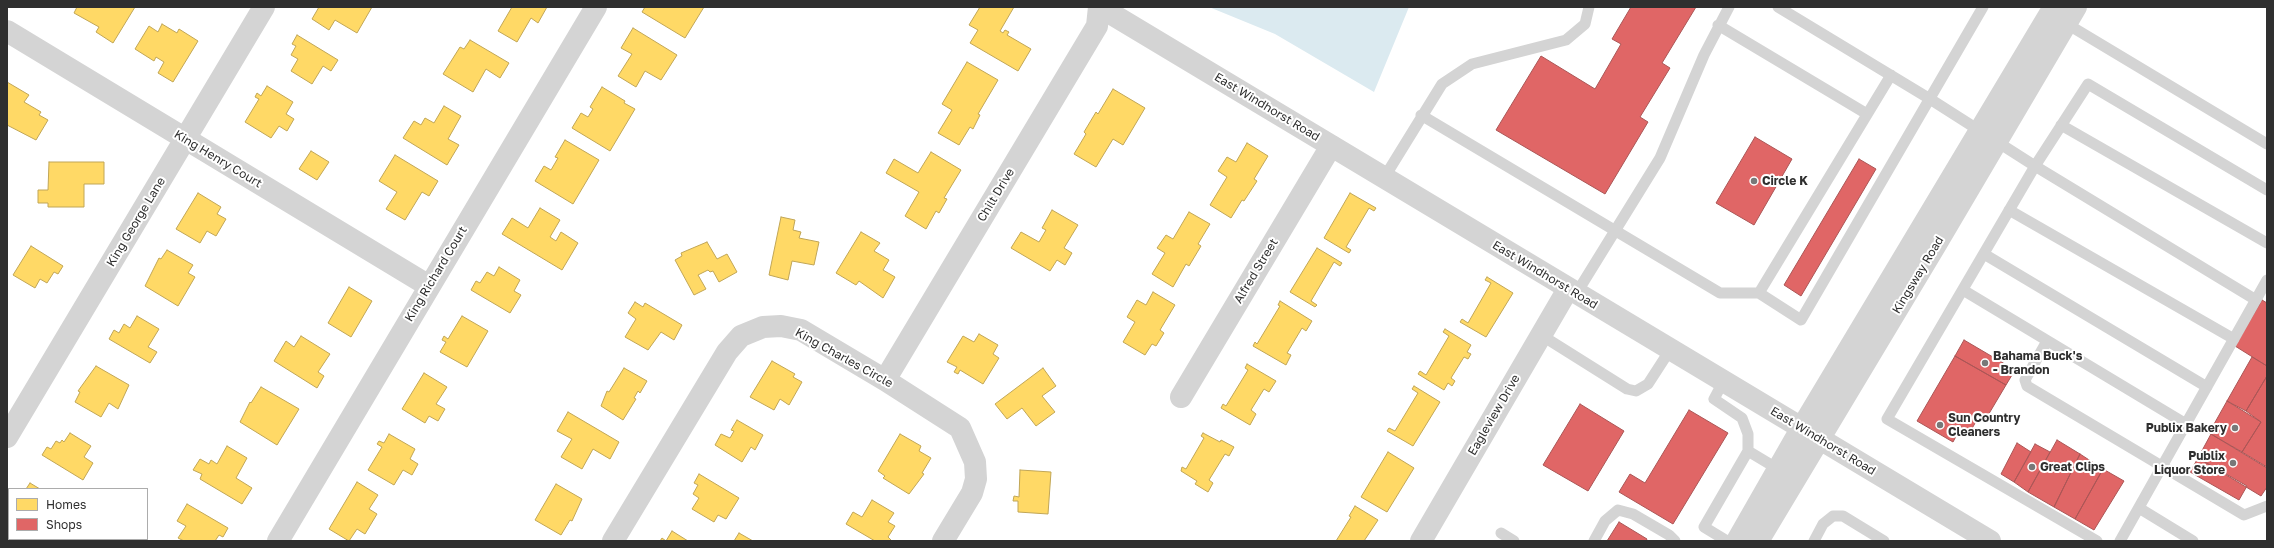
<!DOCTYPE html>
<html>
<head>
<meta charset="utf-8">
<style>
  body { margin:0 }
  #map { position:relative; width:2274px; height:548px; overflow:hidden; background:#fff; font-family:"Golos Text",sans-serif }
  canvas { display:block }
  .frame { position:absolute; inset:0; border:8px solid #2f2f2f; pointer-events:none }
  .legend { position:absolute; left:8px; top:488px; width:140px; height:52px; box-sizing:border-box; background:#fff; border:1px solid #acacac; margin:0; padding:5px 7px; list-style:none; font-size:12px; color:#2f2f2f }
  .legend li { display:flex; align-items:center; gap:8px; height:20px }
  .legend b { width:20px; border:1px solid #acacac }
</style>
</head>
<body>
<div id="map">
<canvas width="2274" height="548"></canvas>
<div class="frame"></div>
<ul class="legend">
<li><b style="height:11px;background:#ffd966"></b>Homes</li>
<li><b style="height:11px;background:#e06666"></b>Shops</li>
</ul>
</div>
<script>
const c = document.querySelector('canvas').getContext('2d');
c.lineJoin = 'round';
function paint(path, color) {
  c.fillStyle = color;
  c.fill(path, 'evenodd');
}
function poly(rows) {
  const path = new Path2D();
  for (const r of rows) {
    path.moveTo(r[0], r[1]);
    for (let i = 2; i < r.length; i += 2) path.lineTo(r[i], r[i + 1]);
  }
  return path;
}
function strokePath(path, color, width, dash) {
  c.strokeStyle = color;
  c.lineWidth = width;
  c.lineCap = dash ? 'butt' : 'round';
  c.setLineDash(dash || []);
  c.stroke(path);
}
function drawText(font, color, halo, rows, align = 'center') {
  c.font = font + ' "Golos Text",sans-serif';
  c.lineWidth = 4;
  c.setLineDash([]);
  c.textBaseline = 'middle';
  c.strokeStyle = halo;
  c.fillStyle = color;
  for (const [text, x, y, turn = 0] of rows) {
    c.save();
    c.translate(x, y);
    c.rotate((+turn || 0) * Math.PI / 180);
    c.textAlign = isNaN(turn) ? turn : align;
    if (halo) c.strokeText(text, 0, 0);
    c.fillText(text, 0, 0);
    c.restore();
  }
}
paint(poly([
  [1209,7,1409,7,1374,92,1275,34]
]), '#dbeaf0');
const homes = poly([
  [77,7,135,7,113,43,96,32,99,27,74,13,77,7],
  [319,7,372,7,357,33,335,20,329,30,312,19,319,7],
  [512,7,547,7,538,23,531,18,517,42,498,31,512,7],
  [645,7,704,7,685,38,642,12,645,7],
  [980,7,1014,7,1000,31,1003,33,1005,30,1009,32,1007,35,1031,49,1018,71,970,43,978,30,969,25,980,7],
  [162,24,177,33,179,29,198,41,173,82,158,73,164,62,156,57,154,61,135,49,149,26,158,32,162,24],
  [633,28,677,55,661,80,645,71,636,87,618,76,632,54,621,48,633,28],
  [297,35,338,60,331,71,323,66,312,84,291,71,298,59,291,55,296,46,292,44,297,35],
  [470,40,509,63,500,78,486,69,473,92,443,74,460,47,464,49,470,40],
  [967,62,998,80,978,114,980,115,973,129,970,127,959,145,938,133,952,110,942,104,967,62],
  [7,82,29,95,24,102,41,112,39,115,48,120,36,140,7,125,7,82],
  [267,86,293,102,286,114,294,119,287,131,279,126,271,138,245,122,259,99,255,97,257,93,261,96,267,86],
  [602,87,625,101,624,103,635,109,610,151,572,128,581,113,588,117,593,109,590,107,602,87],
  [1113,89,1145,108,1123,145,1113,139,1096,167,1074,154,1086,134,1084,132,1096,112,1098,114,1113,89],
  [444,106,461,116,448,139,459,145,447,165,403,138,414,121,421,125,425,118,434,123,444,106],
  [565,140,599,160,573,204,535,181,544,166,551,170,558,158,555,157,565,140],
  [1247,143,1268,156,1254,179,1257,181,1244,201,1242,200,1231,218,1210,205,1227,177,1218,171,1227,157,1236,162,1247,143],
  [311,151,329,162,317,180,299,169,311,151],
  [931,152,961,170,944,198,947,199,939,213,936,211,926,229,905,216,919,192,886,173,894,159,918,173,931,152],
  [395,155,438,181,429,196,422,192,405,220,386,209,397,192,379,181,395,155],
  [49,162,104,162,104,184,84,184,84,207,48,207,48,203,38,203,38,190,48,190,49,162],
  [198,193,221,207,217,214,226,219,216,236,207,231,200,243,176,229,198,193],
  [1350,193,1376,208,1374,211,1369,208,1346,247,1351,250,1349,253,1324,238,1350,193],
  [540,208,560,220,550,237,556,241,561,232,578,243,562,270,502,234,512,218,528,228,540,208],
  [1052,210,1078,225,1064,248,1072,253,1065,265,1057,260,1050,271,1011,248,1021,232,1039,242,1046,230,1042,228,1052,210],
  [1189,212,1210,224,1198,244,1201,246,1189,266,1186,264,1173,287,1152,274,1165,253,1157,248,1166,235,1173,239,1189,212],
  [781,217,795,220,793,230,801,232,799,238,819,242,814,265,792,261,788,280,769,275,781,217],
  [861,232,880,243,874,251,889,260,883,270,895,277,883,298,859,281,856,285,836,273,861,232],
  [707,242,717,259,727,254,737,272,719,282,713,271,710,272,708,270,698,275,706,289,694,295,675,260,682,256,681,253,707,242],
  [31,246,63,266,58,274,54,272,47,283,40,279,35,288,13,275,31,246],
  [1317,248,1342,263,1340,266,1334,262,1311,301,1317,305,1315,307,1290,292,1317,248],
  [167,250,193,265,188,273,195,277,178,306,145,286,159,258,161,259,167,250],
  [499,267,520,280,514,291,521,295,510,313,471,290,476,281,480,283,487,272,494,276,499,267],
  [1487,277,1513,293,1486,337,1460,322,1462,319,1468,323,1491,283,1485,280,1487,277],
  [349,287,372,301,351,337,328,323,349,287],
  [1153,292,1175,305,1160,330,1164,333,1156,346,1152,344,1145,355,1123,342,1135,322,1127,317,1137,300,1146,305,1153,292],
  [1280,301,1312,321,1306,331,1302,328,1287,353,1291,355,1286,365,1253,346,1255,342,1257,344,1280,306,1278,305,1280,301],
  [635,302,643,307,645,303,682,325,674,340,661,332,648,350,625,337,636,319,628,313,635,302],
  [137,316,159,329,148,347,157,352,150,363,109,339,114,330,119,333,124,324,130,328,137,316],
  [462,316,488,331,467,367,440,352,446,342,442,340,444,336,448,339,462,316],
  [1445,329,1471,345,1467,352,1471,354,1468,359,1464,357,1451,378,1455,381,1452,386,1448,383,1444,390,1418,374,1420,371,1426,375,1449,336,1443,332,1445,329],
  [979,334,998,345,993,354,999,358,983,384,960,370,958,374,954,372,957,367,947,362,963,336,974,342,979,334],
  [301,336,330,354,318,372,324,376,317,388,274,361,286,341,294,347,301,336],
  [772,361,795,374,793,377,802,382,789,405,780,399,774,410,750,397,772,361],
  [1247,364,1276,381,1269,392,1264,389,1251,410,1256,414,1250,425,1221,408,1223,404,1226,406,1248,370,1245,368,1247,364],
  [96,366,129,385,118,409,109,403,101,417,75,402,80,392,78,391,96,366],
  [624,368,647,381,640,393,638,391,634,398,636,399,623,420,601,406,607,391,609,392,624,368],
  [1043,368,1056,386,1042,396,1055,412,1036,426,1022,408,1007,419,995,404,1043,368],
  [424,373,447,387,436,404,445,409,438,421,429,416,425,423,402,409,424,373],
  [1414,386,1440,402,1413,446,1387,431,1389,428,1395,431,1418,393,1412,389,1414,386],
  [261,387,299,409,277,445,240,422,250,402,251,403,261,387],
  [568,412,619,442,610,459,593,449,582,469,561,457,572,439,557,431,568,412],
  [737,420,763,435,755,450,751,447,742,462,715,445,721,434,730,438,734,431,731,430,737,420],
  [70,433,91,446,84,457,93,463,83,480,42,455,47,447,51,449,56,441,60,443,62,440,64,442,70,433],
  [1203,433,1220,442,1221,440,1234,447,1229,456,1225,454,1209,480,1213,483,1208,492,1195,484,1197,481,1181,471,1182,467,1186,469,1204,438,1201,436,1203,433],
  [389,434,415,449,410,459,418,464,412,475,403,470,394,485,368,470,382,447,377,444,379,441,384,443,389,434],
  [900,434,921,446,919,451,931,458,922,473,924,474,909,494,883,478,885,476,878,471,900,434],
  [227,446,247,458,236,478,252,488,242,504,200,479,202,474,193,470,200,459,209,464,211,460,217,464,227,446],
  [1388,452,1414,468,1387,512,1361,497,1388,452],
  [1020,470,1051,472,1048,514,1018,512,1018,501,1013,501,1014,496,1019,497,1020,470],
  [699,474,739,498,726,519,718,515,714,522,692,509,699,498,693,494,698,485,694,483,699,474],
  [357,482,378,495,369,509,377,514,365,534,357,529,349,541,329,529,357,482],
  [30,483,40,489,26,489,30,483],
  [556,484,582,499,572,521,570,520,561,535,535,520,556,484],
  [872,500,894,513,888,522,895,526,888,537,892,541,875,541,846,524,853,512,862,517,872,500],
  [187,504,228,528,223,537,219,535,215,541,184,541,178,538,186,526,177,521,187,504],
  [1355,506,1378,520,1364,541,1336,541,1351,517,1349,516,1355,506],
  [672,531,688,541,660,541,662,538,666,541,672,531],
  [739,533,753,541,734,541,739,533]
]);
paint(homes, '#ffd966');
strokePath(homes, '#c1a656', 1);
const shops = poly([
  [1631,7,1696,7,1662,63,1670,68,1640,117,1648,122,1605,194,1496,130,1541,56,1595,89,1621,44,1612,39,1631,7],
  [1755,137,1792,159,1754,225,1716,203,1755,137],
  [1859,159,1876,169,1801,296,1784,285,1859,159],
  [2262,300,2267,303,2267,366,2235,346,2262,300],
  [1964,340,2015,370,2006,385,1955,356,1964,340],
  [1955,356,2006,385,1984,422,1978,418,1970,432,1961,427,1953,442,1917,421,1955,356],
  [2252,357,2267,366,2267,376,2246,411,2227,401,2252,357],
  [2267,376,2267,467,2242,452,2261,422,2246,411,2267,376],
  [2227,401,2261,422,2242,452,2209,433,2227,401],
  [1580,404,1624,431,1588,491,1543,465,1580,404],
  [1689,410,1728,433,1673,524,1619,492,1630,474,1645,483,1689,410],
  [2211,434,2267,468,2267,487,2261,496,2198,458,2211,434],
  [2057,440,2080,454,2054,507,2028,492,2057,440],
  [2017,443,2031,452,2014,482,2001,474,2017,443],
  [2035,444,2050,452,2028,492,2014,482,2035,444],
  [2080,454,2103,469,2075,519,2054,507,2080,454],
  [2198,458,2247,486,2239,500,2190,472,2198,458],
  [2103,469,2124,481,2094,530,2075,519,2103,469],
  [1619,522,1647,539,1646,541,1607,541,1619,522]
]);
paint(shops, '#e06666');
strokePath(shops, '#ab5656', 1);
strokePath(poly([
  [1778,7,1930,99,2035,166,2088,84,2267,190],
  [2067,24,2267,144],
  [1718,25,1867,114],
  [1891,75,1759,293,1801,320,1983,7],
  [1421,115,1720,293,1759,293],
  [2061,125,2267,243],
  [1384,178,1442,84,1472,64,1566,40,1585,24,1589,7],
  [2009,210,2234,339],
  [1984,254,2207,387],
  [1963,290,2186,424],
  [1576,294,1660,158,1704,55,1729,7],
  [1541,335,1627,389,1636,391,1648,384,1670,350],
  [2047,341,2025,380,2027,386,2244,515,2267,506],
  [1723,382,1714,399,1742,418,1748,434,1748,451],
  [2139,508,2193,541],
  [1501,533,1514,541],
  [1594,541,1605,521,1618,510,1633,514,1669,535,1675,541],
  [1727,541,1704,527,1748,451,1778,469],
  [1814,541,1823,524,1833,516,1843,516,1884,541],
  [2097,541,1887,419,2035,166,2256,300],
  [2120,541,2267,280]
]), '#d4d4d4', 11);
strokePath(poly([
  [7,31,429,286],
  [885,380,1097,26,1099,7],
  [1181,397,1331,146],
  [7,437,264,7],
  [278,541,596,7],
  [613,541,727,352,741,336,763,327,781,326,801,330,885,380,960,428,975,462,976,479,972,493,943,541],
  [1421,541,1568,289]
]), '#d4d4d4', 22);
strokePath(poly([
  [1100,7,1990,541],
  [1737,541,1801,429,2054,7],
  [1758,541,1935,246,2076,7]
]), '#d4d4d4', 22);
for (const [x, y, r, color] of [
  [1754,181,4,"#787878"],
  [1985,363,4,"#787878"],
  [1940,425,4,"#787878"],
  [2235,428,4,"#787878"],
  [2233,463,4,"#787878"],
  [2032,467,4,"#787878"]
]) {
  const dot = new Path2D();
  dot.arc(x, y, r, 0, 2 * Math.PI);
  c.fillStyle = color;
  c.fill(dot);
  strokePath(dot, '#fff', 1.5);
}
drawText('12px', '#2f2f2f', '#fff', [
  ["East Windhorst Road",1267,107,31],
  ["King Henry Court",218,159,31],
  ["Chilt Drive",996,195,-59],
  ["King George Lane",136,222,-59],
  ["Alfred Street",1256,271,-59],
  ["King Richard Court",436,274,-59],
  ["East Windhorst Road",1545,275,31],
  ["Kingsway Road",1918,275,-59],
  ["King Charles Circle",844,358,29],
  ["Eagleview Drive",1494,415,-60],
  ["East Windhorst Road",1823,441,31]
]);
drawText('bold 12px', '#2f2f2f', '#fff', [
  ["Circle K",1762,181],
  ["Bahama Buck's",1993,356],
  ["- Brandon",1993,370],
  ["Sun Country",1948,418],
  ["Cleaners",1948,432],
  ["Publix Bakery",2227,428,"right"],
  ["Publix",2225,456,"right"],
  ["Liquor Store",2225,470,"right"],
  ["Great Clips",2040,467]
], 'left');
</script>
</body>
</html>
